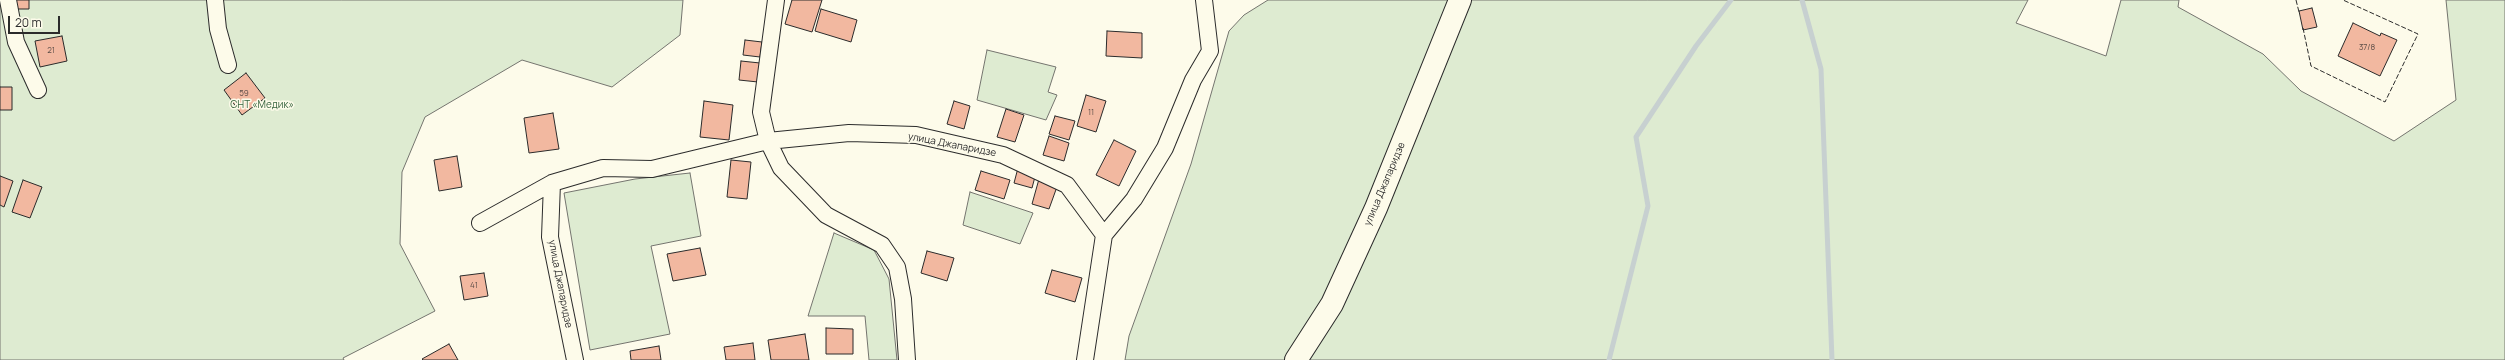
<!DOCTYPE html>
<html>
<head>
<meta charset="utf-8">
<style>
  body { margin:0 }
  #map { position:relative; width:2505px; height:360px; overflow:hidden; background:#fdfbea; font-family:Manrope,sans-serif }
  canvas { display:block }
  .scale { position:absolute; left:8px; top:16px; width:52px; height:18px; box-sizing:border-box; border:2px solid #2b2b2b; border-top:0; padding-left:5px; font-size:12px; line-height:14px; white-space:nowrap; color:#2b2b2b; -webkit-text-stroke:3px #fdfbea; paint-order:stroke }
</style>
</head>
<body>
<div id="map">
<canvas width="2505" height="360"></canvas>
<div class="scale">20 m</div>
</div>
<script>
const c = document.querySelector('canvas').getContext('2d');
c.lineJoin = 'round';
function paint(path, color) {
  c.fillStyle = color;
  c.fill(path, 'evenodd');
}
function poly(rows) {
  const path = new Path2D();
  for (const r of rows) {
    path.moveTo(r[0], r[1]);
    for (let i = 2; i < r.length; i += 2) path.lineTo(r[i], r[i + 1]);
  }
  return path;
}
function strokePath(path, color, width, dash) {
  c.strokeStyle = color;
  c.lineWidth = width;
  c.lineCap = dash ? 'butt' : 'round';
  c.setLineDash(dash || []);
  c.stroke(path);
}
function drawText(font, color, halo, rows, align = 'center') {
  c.font = font + ' Manrope,sans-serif';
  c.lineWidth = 3;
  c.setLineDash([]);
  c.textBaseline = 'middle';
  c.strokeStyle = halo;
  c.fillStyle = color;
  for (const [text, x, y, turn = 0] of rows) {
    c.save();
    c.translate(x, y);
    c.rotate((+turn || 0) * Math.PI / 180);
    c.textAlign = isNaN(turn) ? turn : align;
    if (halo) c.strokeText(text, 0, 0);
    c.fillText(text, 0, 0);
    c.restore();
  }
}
const green = poly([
  [0,0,683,0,680,35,612,87,522,60,425,117,402,172,400,244,435,311,343,358,344,360,0,360,0,0],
  [1268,0,2028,0,2016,23,2106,56,2121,0,2179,0,2178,7,2263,54,2301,91,2394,141,2456,100,2446,0,2505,0,2505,360,1125,360,1129,336,1191,164,1229,31,1244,15,1268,0],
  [987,50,1056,67,1048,92,1057,95,1046,120,977,100,987,50],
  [690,173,701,236,651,246,670,334,590,350,564,193,635,179,690,173],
  [970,192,1033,213,1020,244,963,225,970,192],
  [834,233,874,250,889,279,897,360,869,360,865,316,808,316,834,233]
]);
paint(green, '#deebd1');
strokePath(green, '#74746e', 1);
strokePath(poly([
  [1802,0,1821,69,1832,360],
  [1609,360,1648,206,1636,137,1696,46,1731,0]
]), '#c7d0d0', 5);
const building = poly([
  [14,0,29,0,29,9,14,9,14,0],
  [792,0,822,0,812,32,785,24,792,0],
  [2312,8,2317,27,2303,30,2299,11,2312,8],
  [821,9,857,20,851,42,815,31,821,9],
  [2353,23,2380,36,2381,33,2397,40,2380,76,2338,56,2353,23],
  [1107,31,1142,33,1142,58,1106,56,1107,31],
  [62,36,67,61,40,67,35,41,62,36],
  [745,40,762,42,760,57,743,55,745,40],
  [741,61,760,63,758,82,739,80,741,61],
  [246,73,265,98,242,115,224,90,246,73],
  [0,87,12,87,12,110,0,110,0,87],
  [1086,95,1106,101,1096,132,1077,126,1086,95],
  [704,101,733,105,729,140,700,137,704,101],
  [954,101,970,106,964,129,947,124,954,101],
  [1006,109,1024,115,1015,142,997,137,1006,109],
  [553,113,559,149,529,153,524,118,553,113],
  [1055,116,1075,121,1069,140,1049,134,1055,116],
  [1049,136,1069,143,1064,161,1043,155,1049,136],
  [1114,140,1136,151,1119,186,1096,175,1114,140],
  [457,156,462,187,439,191,434,160,457,156],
  [731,160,751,162,747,199,727,197,731,160],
  [1018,168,1036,173,1032,188,1014,183,1018,168],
  [981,171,1010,180,1004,199,975,190,981,171],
  [0,176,13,181,4,207,0,205,0,176],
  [1039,179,1058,184,1049,209,1032,204,1039,179],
  [23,180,42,187,30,218,12,212,23,180],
  [700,248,706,275,673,281,667,254,700,248],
  [927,251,954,258,947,281,921,273,927,251],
  [1052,270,1082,278,1075,302,1045,293,1052,270],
  [484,273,488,296,464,300,460,276,484,273],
  [826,328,853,329,853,354,826,354,826,328],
  [805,334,809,360,771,360,768,340,805,334],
  [753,343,755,360,726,360,724,347,753,343],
  [449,344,458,360,423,360,422,359,449,344],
  [659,346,661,360,631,360,630,351,659,346]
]);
paint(building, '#f2b8a0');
strokePath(building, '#2b2b2b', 1);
const street = poly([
  [8,0,16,42,38,90],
  [215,0,218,29,228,65],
  [776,0,761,112,768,141,781,168,826,215,882,245,897,267,903,299,907,360],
  [552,183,550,237,575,360],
  [480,223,552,183,603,168,652,169,768,141,849,133,916,135,1003,155,1067,185,1104,235,1085,360],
  [1104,235,1134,199,1165,148,1193,80,1210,51,1204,0]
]);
const secondary = poly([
  [1296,360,1332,304,1376,208,1460,0]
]);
strokePath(street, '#2b2b2b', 18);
strokePath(secondary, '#2b2b2b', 24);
strokePath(street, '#fdfbea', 16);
strokePath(secondary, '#fdfbea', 22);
strokePath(poly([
  [2296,0,2299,12],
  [2303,28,2311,66,2385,102,2418,34,2343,0]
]), '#2b2b2b', 1, [5, 2]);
drawText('8px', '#5d4e48', null, [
  ["37/8",2367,48],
  ["21",51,51],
  ["59",244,94],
  ["11",1091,113],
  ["41",474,286]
]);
drawText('10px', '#34623c', '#fdfbea', [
  ["СНТ «Медик»",262,105]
]);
drawText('10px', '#2b2b2b', '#fdfbea', [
  ["улица Джапаридзе",952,145,11],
  ["улица Джапаридзе",1385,184,-67],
  ["улица Джапаридзе",560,284,79]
]);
</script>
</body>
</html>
